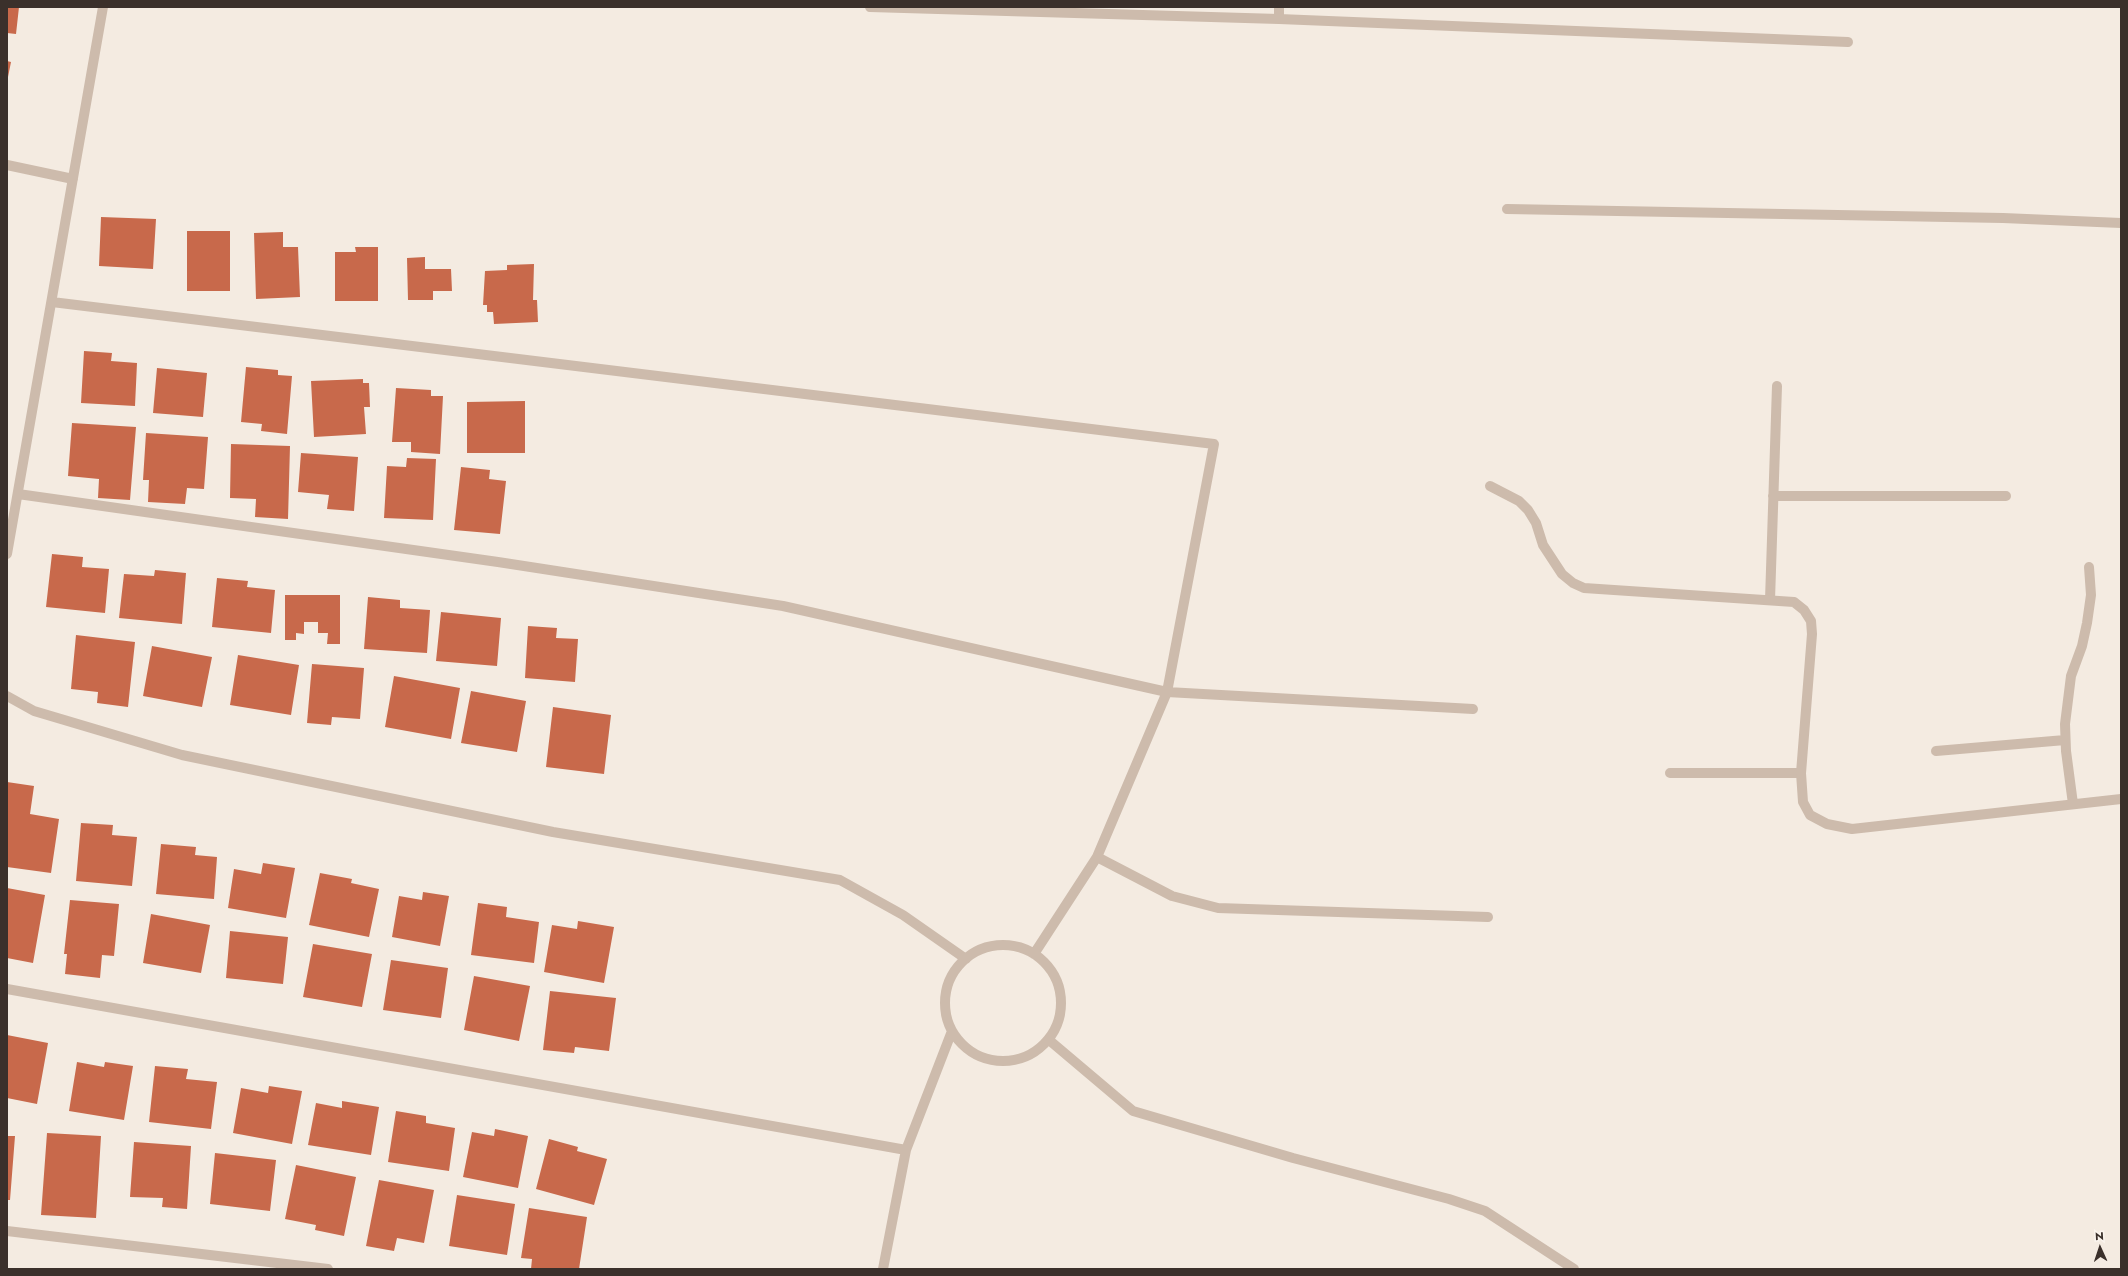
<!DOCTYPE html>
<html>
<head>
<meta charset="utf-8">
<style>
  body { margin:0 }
  #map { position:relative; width:2128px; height:1276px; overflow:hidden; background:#f4ebe1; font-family:Jost,sans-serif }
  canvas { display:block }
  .frame { position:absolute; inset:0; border:8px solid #3b302b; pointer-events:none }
  .north { position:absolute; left:2080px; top:1228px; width:40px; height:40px; -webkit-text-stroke:3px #fbf5ee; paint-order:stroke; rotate:357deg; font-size:11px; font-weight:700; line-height:16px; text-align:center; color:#3b302b }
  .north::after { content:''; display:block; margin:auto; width:14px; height:18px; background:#3b302b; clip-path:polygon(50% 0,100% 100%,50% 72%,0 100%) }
</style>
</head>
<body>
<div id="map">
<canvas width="2128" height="1276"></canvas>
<div class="frame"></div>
<div class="north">N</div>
</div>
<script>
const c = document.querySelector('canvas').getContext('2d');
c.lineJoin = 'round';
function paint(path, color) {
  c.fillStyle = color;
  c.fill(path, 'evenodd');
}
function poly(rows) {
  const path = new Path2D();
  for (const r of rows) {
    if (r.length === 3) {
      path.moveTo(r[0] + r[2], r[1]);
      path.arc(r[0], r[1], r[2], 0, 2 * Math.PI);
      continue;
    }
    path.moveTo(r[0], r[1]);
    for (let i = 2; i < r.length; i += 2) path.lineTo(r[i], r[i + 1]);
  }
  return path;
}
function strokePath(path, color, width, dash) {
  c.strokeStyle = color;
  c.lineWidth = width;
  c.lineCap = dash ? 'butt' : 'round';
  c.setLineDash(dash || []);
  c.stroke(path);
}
paint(poly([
  [7,7,19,7,16,34,7,33],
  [7,61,11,62,8,77,7,77],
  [101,217,156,219,153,269,99,266],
  [187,231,230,231,230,291,187,291],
  [283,232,283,247,298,247,300,297,256,299,254,233],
  [355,247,378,247,378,301,335,301,335,252,356,252],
  [425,257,425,269,451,269,452,291,433,291,433,300,408,300,407,258],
  [534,264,533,300,537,300,538,322,494,324,493,312,487,312,487,305,483,305,485,271,507,270,507,265],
  [84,351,112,353,111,361,137,363,135,406,81,403],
  [246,367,278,370,278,375,292,376,287,434,261,431,262,424,241,422],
  [157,368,207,373,203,417,153,413],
  [363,379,363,383,369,383,370,407,364,407,366,434,314,437,311,381],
  [396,388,431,390,431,396,443,396,440,454,411,452,411,442,392,442],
  [525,401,525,453,467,453,467,402],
  [72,423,136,427,130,500,98,498,99,479,68,476],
  [146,433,208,437,204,489,187,488,185,504,148,502,149,480,143,480],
  [231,444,290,446,288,519,255,517,256,499,230,498],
  [301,453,358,457,354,511,327,509,329,495,298,492],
  [407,458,436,459,433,520,384,518,387,466,406,467],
  [461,467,490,470,489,479,506,481,500,534,454,530],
  [52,554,83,557,82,567,109,569,105,613,46,607],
  [155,570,186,573,182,624,119,618,124,574,154,576],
  [217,578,248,581,247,587,275,590,271,633,212,627],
  [285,595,340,595,340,644,327,644,328,633,318,633,318,622,304,622,304,634,296,633,296,640,285,640],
  [368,597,400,600,400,608,430,610,427,653,364,649],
  [441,612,501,618,497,666,436,661],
  [528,626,557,628,556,638,578,639,575,682,525,678],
  [76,635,135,642,128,707,97,703,98,692,71,689],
  [152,646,212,657,202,707,143,696],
  [238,655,299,665,291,715,230,705],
  [312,664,364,668,360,719,332,717,331,725,307,723],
  [394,676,460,688,451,739,385,727],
  [471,691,526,701,517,752,461,743],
  [553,707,611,715,604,774,546,767],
  [7,782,34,786,30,814,59,819,51,873,7,867],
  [81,823,113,825,112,835,137,837,132,886,76,881],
  [161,844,196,847,195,855,217,857,214,899,156,894],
  [263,863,295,868,286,918,228,908,234,869,261,874],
  [320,873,352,879,351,883,379,889,369,937,309,925],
  [7,888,45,895,33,963,7,958],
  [423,892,449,896,440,946,392,937,399,896,422,900],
  [70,900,119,904,114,956,102,955,100,978,65,974,67,954,64,954],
  [478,903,507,907,506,917,539,922,534,963,471,955],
  [151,914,210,925,201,973,143,963],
  [578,921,614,927,604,983,544,972,552,925,577,929],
  [230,931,288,937,283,984,226,978],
  [313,944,372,954,362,1007,303,997],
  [391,960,448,968,441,1018,383,1010],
  [474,976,530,986,519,1041,464,1030],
  [550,991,616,998,609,1051,575,1047,574,1053,543,1050],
  [7,1035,48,1043,37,1104,7,1098],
  [77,1062,104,1067,105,1062,133,1066,124,1120,69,1111],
  [155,1066,188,1069,186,1079,217,1082,211,1129,149,1122],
  [269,1086,302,1091,292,1144,233,1133,241,1088,268,1093],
  [342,1101,379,1107,371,1155,308,1145,316,1103,342,1108],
  [396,1111,426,1116,426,1123,455,1128,449,1171,388,1162],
  [495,1129,528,1136,518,1188,463,1177,472,1132,494,1136],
  [47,1133,101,1136,96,1218,41,1215],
  [7,1136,15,1136,10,1200,7,1200],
  [549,1139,578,1147,577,1151,607,1159,594,1205,536,1189],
  [134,1142,191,1146,187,1209,162,1207,163,1198,130,1197],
  [215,1153,276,1160,270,1211,210,1204],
  [296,1165,356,1177,344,1236,315,1230,316,1225,285,1219],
  [379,1180,434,1190,424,1243,397,1238,394,1251,366,1246],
  [457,1195,515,1204,507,1255,449,1246],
  [529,1208,587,1217,579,1269,531,1269,532,1259,521,1258]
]), '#c8694b');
strokePath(poly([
  [1773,496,2006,496],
  [1770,600,1777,386],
  [1670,773,1801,773]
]), '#cdbbac', 10);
strokePath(poly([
  [870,7,1279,19,1848,42],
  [1279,19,1279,7],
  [7,165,73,179],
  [1507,209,2003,218,2121,223],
  [52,302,1214,444,1167,692,1097,857,1034,954],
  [1490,486,1519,501,1528,510,1536,523,1543,545,1562,574,1573,583,1584,588,1794,602,1804,610,1811,621,1812,634,1801,773,1803,802,1810,815,1827,824,1852,829,2121,799],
  [18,494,498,562,783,606,1167,692,1473,709],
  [7,554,103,7],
  [7,696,34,711,182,755,553,832,840,880,903,915,966,959],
  [1936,751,2065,740],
  [2073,804,2066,751,2065,724,2071,676,2082,646,2087,623,2091,595,2089,567],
  [1097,857,1172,896,1218,908,1488,917],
  [1003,1003,58],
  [7,989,906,1150],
  [1049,1040,1133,1111,1293,1158,1449,1199,1485,1211,1574,1269],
  [7,1231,328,1269],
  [883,1269,906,1150,952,1031]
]), '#cdbbac', 10);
</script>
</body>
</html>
